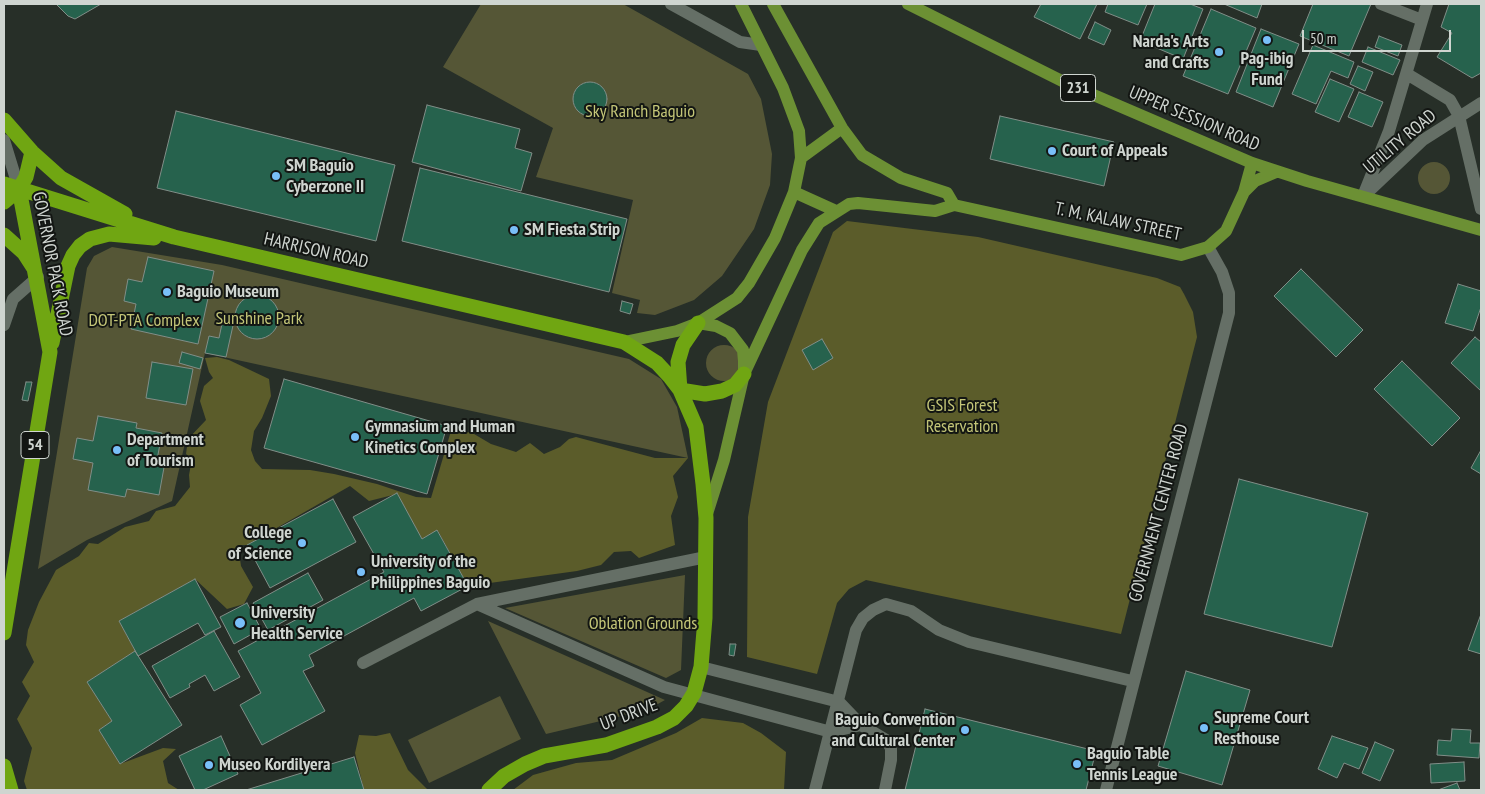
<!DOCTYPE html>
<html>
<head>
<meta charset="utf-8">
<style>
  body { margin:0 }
  #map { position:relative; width:1485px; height:794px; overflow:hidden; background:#272f28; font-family:"PT Sans Narrow",sans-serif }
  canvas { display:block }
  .frame { position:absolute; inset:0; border:5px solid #cfd5d0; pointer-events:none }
  .scale { position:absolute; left:1302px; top:30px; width:149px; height:22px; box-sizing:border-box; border:2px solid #cfd5d0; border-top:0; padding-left:6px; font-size:15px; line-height:18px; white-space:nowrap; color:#cfd5d0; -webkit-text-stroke:4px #131613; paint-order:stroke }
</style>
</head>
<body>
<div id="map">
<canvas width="1485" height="794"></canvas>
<div class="frame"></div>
<div class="scale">50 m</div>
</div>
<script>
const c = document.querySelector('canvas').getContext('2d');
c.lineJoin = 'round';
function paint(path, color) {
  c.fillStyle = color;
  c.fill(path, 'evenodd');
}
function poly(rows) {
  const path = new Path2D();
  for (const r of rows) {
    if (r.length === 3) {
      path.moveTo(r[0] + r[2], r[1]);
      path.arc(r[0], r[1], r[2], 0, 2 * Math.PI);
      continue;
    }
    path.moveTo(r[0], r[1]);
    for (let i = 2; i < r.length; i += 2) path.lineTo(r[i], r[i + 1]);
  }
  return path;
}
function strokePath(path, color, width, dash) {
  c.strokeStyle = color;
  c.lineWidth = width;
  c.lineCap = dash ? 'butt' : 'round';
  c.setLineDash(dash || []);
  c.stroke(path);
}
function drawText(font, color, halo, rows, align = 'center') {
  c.font = font + ' "PT Sans Narrow",sans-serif';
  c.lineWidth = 4;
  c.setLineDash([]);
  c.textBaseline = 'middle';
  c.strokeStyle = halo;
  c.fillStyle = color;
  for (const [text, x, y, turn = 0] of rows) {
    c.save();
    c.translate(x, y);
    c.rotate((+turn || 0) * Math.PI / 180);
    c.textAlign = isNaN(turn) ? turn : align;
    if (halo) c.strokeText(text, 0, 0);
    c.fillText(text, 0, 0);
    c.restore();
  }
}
paint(poly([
  [481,4,623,4,748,74,761,99,772,154,770,185,754,229,722,276,694,300,655,315,637,313,640,300,612,293,633,200,536,177,553,128,443,67],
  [1434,178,16],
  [112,247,222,265,629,359,661,379,677,407,688,458,205,353,172,501,87,540,38,569,87,268,94,256],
  [724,363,18],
  [685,575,681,670,666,678,505,608],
  [488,621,665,700,647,710,546,734],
  [500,696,521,739,429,783,408,740]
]), '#555636');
paint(poly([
  [847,221,978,237,1157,278,1180,287,1184,294,1193,312,1197,337,1121,634,866,580,849,589,837,603,817,674,747,657,748,517,768,402,833,232],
  [217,357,229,360,269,379,271,396,262,418,254,431,251,450,255,461,262,469,310,470,334,474,377,484,416,497,431,498,451,431,458,429,474,434,491,444,516,452,530,443,544,454,560,447,569,439,576,437,655,458,688,458,673,476,678,497,671,516,675,545,639,558,631,551,614,552,601,565,577,571,468,586,438,531,422,539,397,494,369,501,350,486,247,545,238,545,241,566,253,587,244,604,227,609,195,579,119,621,135,651,87,682,112,721,99,730,120,764,163,748,176,749,163,761,168,783,179,790,27,790,24,781,32,748,17,719,30,696,22,682,34,662,26,645,28,630,39,602,56,570,79,556,89,543,98,544,125,527,149,521,156,511,175,506,190,487,189,475,192,459,186,454,188,439,206,420,200,401,204,386,213,378,209,372,205,358],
  [702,718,743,723,761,733,786,752,784,790,513,790,533,775,576,763,612,760,676,733],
  [390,733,408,770,427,789,433,790,364,790,355,753,359,735,376,736]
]), '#5b5c2a');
const building = poly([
  [56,4,101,4,75,19,68,16,56,4],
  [1041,4,1097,4,1080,39,1034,17,1041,4],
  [1108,4,1147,4,1138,25,1105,12,1108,4],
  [1155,4,1190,4,1203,9,1183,59,1140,41,1155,4],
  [1224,4,1262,4,1257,18,1224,4],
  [1313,4,1371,4,1349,56,1300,36,1313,4],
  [1449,4,1481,4,1481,73,1472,78,1437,57,1452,33,1441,27,1449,4],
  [1211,9,1256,28,1228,94,1183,76,1211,9],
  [1095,22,1111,30,1104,45,1088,38,1095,22],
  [1261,29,1299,44,1273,107,1236,92,1261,29],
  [1379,36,1402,45,1398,56,1375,47,1379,36],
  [1313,45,1354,62,1348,78,1331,71,1316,104,1292,94,1313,45],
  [1368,47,1400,60,1393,75,1362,62,1368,47],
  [1358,66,1373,72,1365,91,1350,84,1358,66],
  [1330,79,1354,89,1339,122,1315,112,1330,79],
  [590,99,17],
  [1359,92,1383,102,1372,127,1348,117,1359,92],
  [427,105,520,129,515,148,532,153,521,191,412,162,427,105],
  [176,111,395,165,376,241,157,188,176,111],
  [1000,116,1114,142,1104,186,990,159,1000,116],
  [420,168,627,219,609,292,402,241,420,168],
  [148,257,214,271,198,344,131,329,136,304,124,301,128,279,142,282,148,257],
  [1301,269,1363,330,1336,357,1274,296,1301,269],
  [1458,284,1481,291,1481,307,1473,331,1445,323,1458,284],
  [257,317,22],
  [622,301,633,304,630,314,620,311,622,301],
  [223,319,234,321,226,357,205,353,209,336,219,338,223,319],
  [1475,337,1481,342,1481,391,1451,363,1475,337],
  [822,339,833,358,813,370,802,350,822,339],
  [182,352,203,358,200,369,179,363,182,352],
  [1402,361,1460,418,1432,446,1374,389,1402,361],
  [152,362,193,369,186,405,146,398,152,362],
  [284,379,447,426,427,494,264,448,284,379],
  [26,382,32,382,28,401,22,400,26,382],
  [98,416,137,423,136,428,162,433,157,460,165,462,159,495,127,489,125,497,88,490,93,463,73,459,77,438,93,441,98,416],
  [1481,450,1481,474,1471,468,1481,450],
  [1239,479,1368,513,1332,647,1204,614,1239,479],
  [397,493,422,539,437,530,468,586,421,611,414,598,309,655,314,666,303,671,325,711,262,745,240,705,261,693,238,651,384,572,353,517,397,493],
  [333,499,356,542,270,588,247,545,333,499],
  [308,573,323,600,268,630,253,603,308,573],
  [195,579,221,627,205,635,198,623,138,656,119,621,195,579],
  [247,603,261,629,234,644,220,617,247,603],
  [1481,614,1481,654,1468,650,1481,614],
  [214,631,240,677,214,691,205,675,189,684,190,687,170,698,152,666,214,631],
  [730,644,736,644,734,656,729,655,730,644],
  [135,651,182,725,120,764,99,730,112,721,87,682,135,651],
  [1186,671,1250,690,1222,785,1158,766,1186,671],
  [925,709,1096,751,1086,790,905,790,925,709],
  [1452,729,1471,730,1470,743,1480,743,1479,758,1437,755,1438,740,1451,741,1452,729],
  [221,736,238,774,203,790,195,790,179,756,221,736],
  [1332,736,1368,748,1359,769,1344,763,1337,778,1318,769,1332,736],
  [1375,742,1394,750,1380,781,1362,773,1375,742],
  [354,757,364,790,246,790,354,757],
  [1464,762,1465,781,1431,783,1430,764,1464,762],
  [1457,783,1460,790,1438,790,1457,783]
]);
paint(building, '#26624d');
strokePath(building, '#818e88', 1);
strokePath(poly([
  [671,4,740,42,761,45],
  [1381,4,1422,20],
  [1407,74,1450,100,1459,116,1481,209],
  [4,140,19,189],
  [1367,193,1423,140,1481,103],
  [1363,196,1389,131,1427,4],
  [4,325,13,299,38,277],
  [477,604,664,687,831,732,861,725],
  [363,663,477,604,706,557],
  [701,667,839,702,861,725,886,740,891,748,891,760,885,790],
  [815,790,856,630,863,618,873,610,886,604,911,611,939,630,969,642,1132,681],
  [1106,790,1229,313,1229,293,1222,272,1208,247]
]), '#656f66', 12);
strokePath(poly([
  [773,4,842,128,862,155,901,178,947,193,954,205],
  [908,4,1068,84,1252,163,1307,181,1481,230],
  [801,158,842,128],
  [1245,191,1255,181,1276,172],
  [794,192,836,211],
  [698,323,716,326,730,333,743,350,744,361,744,374,724,460,707,514],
  [624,342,677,331,698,323,737,298,749,283,775,238,794,192,801,158,799,131,783,88,741,4],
  [744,374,802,250,819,223,849,204,858,203,935,211,954,205,1181,255,1208,247,1226,231,1244,192,1252,163]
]), '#6c9034', 12);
strokePath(poly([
  [4,120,32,152,61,178,125,214],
  [4,184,174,237,624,342,657,363,670,377,680,390,696,427,703,484,706,518,705,618,701,667,694,693,686,706,674,718,657,727,606,745,544,756,525,764,504,776,489,790],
  [4,202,19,189,26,177,32,152],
  [4,235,24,253,33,267],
  [698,323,683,345,678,362,680,390,705,394,722,391,735,385,744,374],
  [52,343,68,266,73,255,80,246,90,239,109,234,154,238],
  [4,633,50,352,19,189],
  [4,766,11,790]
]), '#70a612', 15);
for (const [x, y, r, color] of [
  [1267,40,5,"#79bff8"],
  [1219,52,5,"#79bff8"],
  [1052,151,5,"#79bff8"],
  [276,176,5,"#79bff8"],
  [514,230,5,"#79bff8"],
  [167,292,5,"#79bff8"],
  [355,437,5,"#79bff8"],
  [117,450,5,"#79bff8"],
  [302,543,5,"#79bff8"],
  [361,572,5,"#79bff8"],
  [240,623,6,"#79bff8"],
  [1204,728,5,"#79bff8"],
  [965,730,5,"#79bff8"],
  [1077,764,5,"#79bff8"],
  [209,765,5,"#79bff8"]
]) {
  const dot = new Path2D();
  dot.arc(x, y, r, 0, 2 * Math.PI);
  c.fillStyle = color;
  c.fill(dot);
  strokePath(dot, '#131613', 2);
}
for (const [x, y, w] of [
  [1078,88,35],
  [35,445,28]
]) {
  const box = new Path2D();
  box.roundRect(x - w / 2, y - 13.5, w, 27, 4);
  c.fillStyle = '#131613';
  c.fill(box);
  strokePath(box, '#cfd5d0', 1);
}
drawText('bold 16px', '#cfd5d0', null, [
  ["231",1078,88],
  ["54",35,445]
]);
drawText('bold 18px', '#cfd5d0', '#131613', [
  ["Narda's Arts",1209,42,"right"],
  ["and Crafts",1209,63,"right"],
  ["Pag-ibig",1267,59,"center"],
  ["Fund",1267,80,"center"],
  ["Court of Appeals",1062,151],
  ["SM Baguio",286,166],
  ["Cyberzone II",286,187],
  ["SM Fiesta Strip",524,230],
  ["Baguio Museum",177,292],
  ["Gymnasium and Human",365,427],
  ["Kinetics Complex",365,448],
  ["Department",127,440],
  ["of Tourism",127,461],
  ["College",292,533,"right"],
  ["of Science",292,554,"right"],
  ["University of the",371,562],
  ["Philippines Baguio",371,583],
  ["University",251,613],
  ["Health Service",251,634],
  ["Supreme Court",1214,718],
  ["Resthouse",1214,739],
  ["Baguio Convention",955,720,"right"],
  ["and Cultural Center",955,741,"right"],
  ["Baguio Table",1087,754],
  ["Tennis League",1087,775],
  ["Museo Kordilyera",219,765]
], 'left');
drawText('18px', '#c4c678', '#131613', [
  ["Sky Ranch Baguio",640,112],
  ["Sunshine Park",259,319],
  ["DOT-PTA Complex",144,321],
  ["GSIS Forest",962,406],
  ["Reservation",962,427],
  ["Oblation Grounds",643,624]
]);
drawText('18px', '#cfd5d0', '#131613', [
  ["UPPER SESSION ROAD",1194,119,23],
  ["UTILITY ROAD",1400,142,-40],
  ["T. M. KALAW STREET",1118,222,12],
  ["HARRISON ROAD",316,251,13],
  ["GOVERNOR PACK ROAD",52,264,79],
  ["GOVERNMENT CENTER ROAD",1159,513,-75],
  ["UP DRIVE",629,715,-21]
]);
</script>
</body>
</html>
